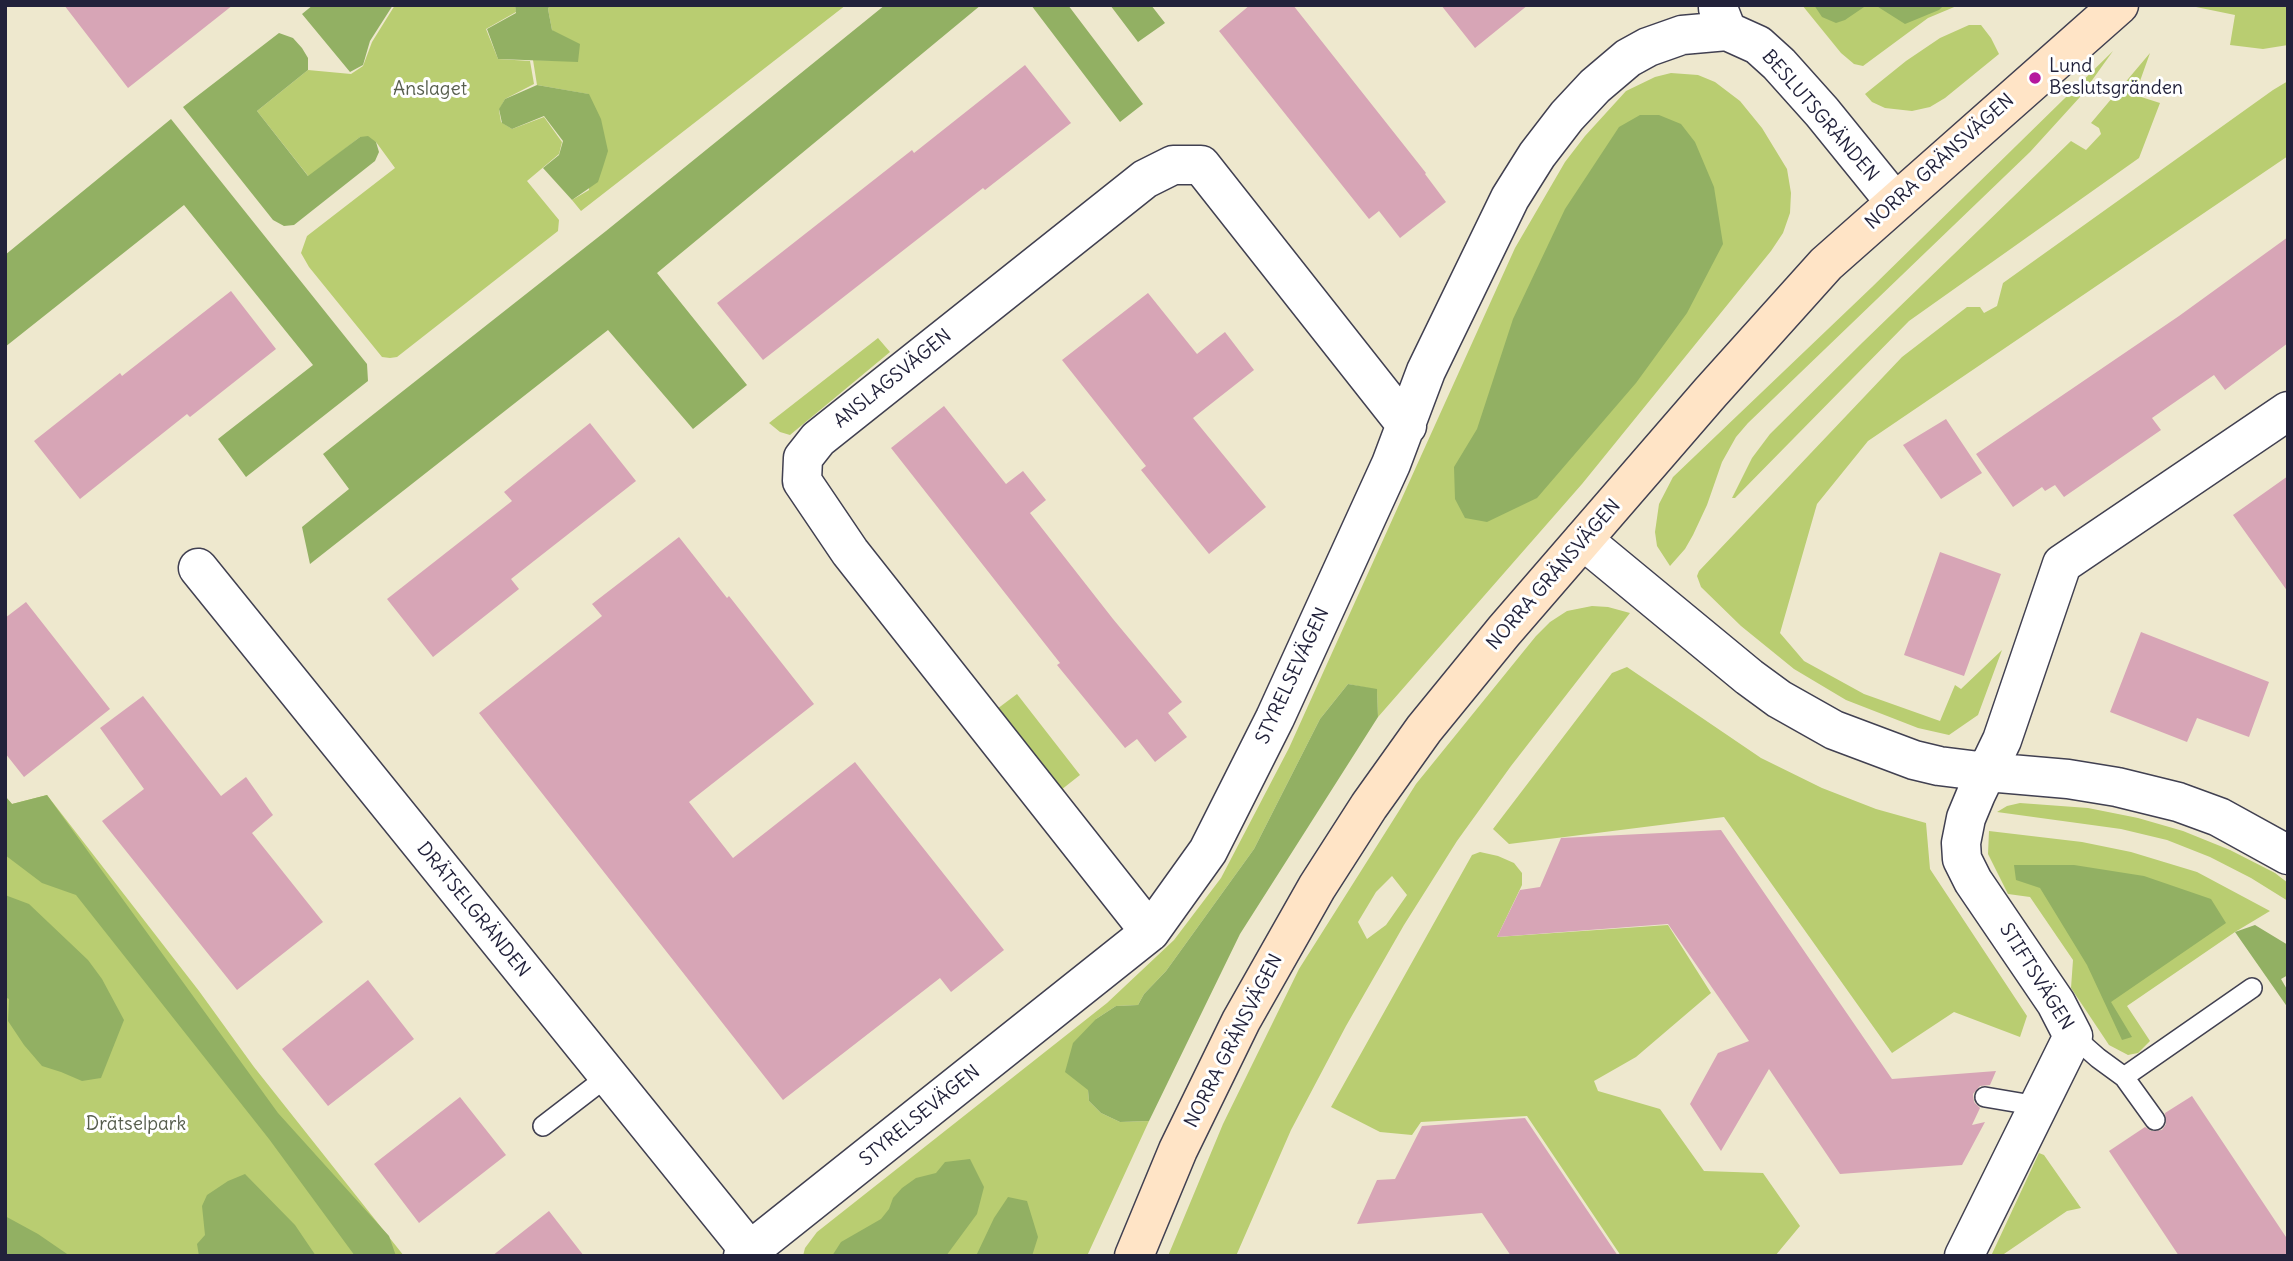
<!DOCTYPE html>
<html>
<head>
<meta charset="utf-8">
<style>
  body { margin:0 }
  #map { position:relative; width:2293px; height:1261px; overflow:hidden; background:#eee8ce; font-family:Delius,sans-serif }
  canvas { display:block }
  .frame { position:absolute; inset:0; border:7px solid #22223b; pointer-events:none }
</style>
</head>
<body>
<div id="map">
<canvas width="2293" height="1261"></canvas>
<div class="frame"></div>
</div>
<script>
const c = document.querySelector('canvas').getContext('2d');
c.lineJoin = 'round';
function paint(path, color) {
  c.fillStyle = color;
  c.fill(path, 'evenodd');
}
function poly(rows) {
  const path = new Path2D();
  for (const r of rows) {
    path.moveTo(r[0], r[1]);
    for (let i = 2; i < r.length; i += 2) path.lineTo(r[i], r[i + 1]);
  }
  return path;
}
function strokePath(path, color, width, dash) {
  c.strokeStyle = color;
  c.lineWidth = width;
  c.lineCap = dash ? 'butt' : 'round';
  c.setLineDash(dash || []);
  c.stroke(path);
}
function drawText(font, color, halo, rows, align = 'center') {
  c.font = font + ' Delius,sans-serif';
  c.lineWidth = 6;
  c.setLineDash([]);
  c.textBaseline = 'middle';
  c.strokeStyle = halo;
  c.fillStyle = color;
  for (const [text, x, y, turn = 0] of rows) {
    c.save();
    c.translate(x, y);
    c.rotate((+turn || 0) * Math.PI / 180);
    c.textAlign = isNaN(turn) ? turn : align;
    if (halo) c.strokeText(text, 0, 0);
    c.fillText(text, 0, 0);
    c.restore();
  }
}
paint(poly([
  [395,5,515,5,516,12,486,29,498,59,530,61,534,84,505,99,499,110,501,122,512,129,544,117,562,142,559,154,527,181,559,220,558,231,397,357,390,358,382,357,309,267,301,253,307,236,395,168,376,142,360,137,309,177,257,111,308,70,351,74,363,66,372,42],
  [550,5,846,5,581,211,572,200,589,190,588,94,537,85,533,60,578,61,552,30,548,9],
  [1802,5,1959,5,1928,18,1863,66,1854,64,1841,53],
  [2199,5,2288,5,2288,45,2263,49,2230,45,2235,15,2196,7],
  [1969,25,1981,25,1991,38,1999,54,1945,98,1930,107,1912,111,1885,108,1872,102,1865,94,1906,61,1940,38],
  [2113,51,2080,97,2030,152,1748,423,1736,437,1722,462,1707,505,1693,535,1685,549,1670,566,1657,546,1655,532,1659,504,1673,477,1872,287],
  [2150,53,2135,95,2160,103,2139,158,1909,321,1735,498,1732,498,1752,458,1770,434,1863,342,2071,141,2086,150,2101,134,2099,128,2091,123],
  [1671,73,1698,75,1715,82,1740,101,1762,128,1787,169,1791,193,1790,213,1783,233,1771,251,1582,484,1378,717,1377,690,1348,684,1320,719,1254,849,1166,971,1144,994,1138,1005,1116,1006,1096,1019,1088,1090,1089,1101,1101,1113,1120,1122,1149,1121,1087,1256,803,1256,805,1248,817,1232,1107,1003,1174,940,1221,878,1289,748,1515,248,1565,162,1585,136,1626,91,1655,77],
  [2288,81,2288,156,1868,441,1817,504,1780,633,1804,661,1864,694,1940,721,1955,685,1961,689,2002,650,1978,715,1949,735,1918,728,1846,700,1794,669,1741,626,1701,587,1697,576,1699,571,1902,357,1967,307,1980,307,1984,313,1997,306,2003,283,2273,90],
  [878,338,890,352,790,435,780,432,769,423],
  [1592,606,1608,607,1630,613,1511,766,1457,841,1404,925,1346,1026,1291,1130,1236,1256,1168,1256,1223,1124,1299,969,1416,784,1536,636,1550,622,1567,611],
  [1392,876,1407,895,1386,925,1367,939,1358,922,1376,892],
  [1627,667,1761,758,1822,788,1876,809,1926,823,1930,869,2027,1016,2020,1037,1954,1012,1892,1053,1724,817,1509,844,1493,829,1612,673],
  [1017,694,1080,775,1061,790,997,709],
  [47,795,199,991,254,1067,404,1256,5,1256,5,796,12,804],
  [2020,803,2088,808,2138,818,2183,831,2230,850,2275,873,2288,883,2288,901,2251,878,2210,857,2167,840,2121,829,1997,812,2007,806],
  [1989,831,2082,842,2131,852,2197,872,2270,911,2235,932,2127,1006,2150,1041,2138,1053,2128,1055,2109,1045,2071,988,2073,960,2030,897,2008,894,1988,854],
  [1480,852,1498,856,1514,863,1522,873,1522,885,1497,937,1668,925,1711,993,1636,1057,1594,1081,1598,1091,1660,1109,1704,1171,1763,1173,1800,1226,1775,1256,1621,1256,1527,1116,1421,1122,1412,1135,1380,1132,1331,1107,1472,855],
  [2039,1153,2044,1155,2081,1208,2067,1211,2001,1256,1991,1256]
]), '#b9cd71');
paint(poly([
  [313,5,393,5,370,41,363,65,350,72,302,14],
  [515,5,550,5,548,9,552,30,580,44,578,62,498,59,487,29,516,13],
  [885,5,981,5,657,273,747,385,693,429,608,330,310,564,302,527,349,489,323,454,606,231],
  [1031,5,1068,5,1143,104,1120,122],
  [1110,5,1151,5,1165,23,1138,42],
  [1814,5,1867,5,1845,20,1836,23,1822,17],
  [1875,5,1944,5,1939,10,1905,24],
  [279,33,293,38,302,48,308,58,308,70,257,111,308,176,360,137,368,136,376,142,379,152,375,161,294,225,284,226,273,220,183,107],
  [537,85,589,94,601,119,608,151,603,167,598,182,572,200,543,168,559,155,563,141,544,116,512,129,502,123,499,109,505,99],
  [1640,115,1659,115,1681,124,1695,142,1714,187,1723,244,1687,313,1636,383,1537,498,1487,522,1465,518,1455,499,1454,467,1477,429,1513,319,1565,209,1619,127],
  [171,119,367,364,368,381,246,477,218,439,313,365,184,205,5,347,5,255],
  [1348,684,1377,689,1378,717,1240,934,1149,1121,1120,1122,1101,1113,1089,1101,1088,1090,1065,1072,1073,1043,1096,1019,1116,1006,1138,1005,1144,994,1166,971,1254,849,1320,719],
  [47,795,278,1113,389,1236,396,1256,355,1256,269,1139,76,895,42,883,5,855,5,796,12,804],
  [2014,865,2074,865,2144,876,2211,899,2226,923,2111,1002,2132,1037,2122,1040,2087,965,2040,888,2016,880],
  [5,895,29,904,88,960,102,979,124,1020,101,1078,82,1081,61,1072,42,1066,24,1045,8,1021,9,999,5,997],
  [2255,925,2288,945,2288,975,2281,979,2288,991,2288,1008,2235,932],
  [970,1159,984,1187,977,1214,946,1256,832,1256,841,1242,881,1219,889,1209,893,1198,902,1188,916,1178,936,1173,945,1162],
  [245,1174,295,1225,316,1256,199,1256,197,1244,205,1235,202,1206,207,1195,228,1181],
  [1008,1197,1027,1201,1038,1237,1032,1256,976,1256,994,1218],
  [5,1216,38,1234,70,1256,5,1256]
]), '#92b063');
paint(poly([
  [64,5,233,5,128,88],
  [1250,5,1293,5,1426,173,1425,174,1446,202,1400,238,1379,211,1369,219,1219,31],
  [1441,5,1528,5,1475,48],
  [1025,65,1071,123,985,190,983,188,763,360,717,303,912,150,914,153],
  [2288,237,2288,343,2225,390,2214,375,2152,418,2161,430,2064,497,2055,485,2045,491,2042,487,2013,507,1976,454,2179,316],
  [231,291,276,349,190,417,187,414,80,499,34,441,120,373,122,376],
  [1148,293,1197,354,1225,332,1254,370,1193,418,1266,507,1209,554,1141,470,1146,466,1062,360],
  [944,406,1006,484,1023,471,1046,500,1030,513,1113,619,1182,702,1168,713,1187,737,1155,762,1137,739,1125,748,1057,665,1060,663,891,448],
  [1946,419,1982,473,1941,499,1903,445],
  [590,423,636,481,511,579,519,589,433,657,387,599,512,501,504,492],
  [2288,476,2288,592,2233,515],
  [679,537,727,598,729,596,814,704,689,802,733,858,855,762,1004,950,951,992,940,978,783,1100,479,713,602,616,592,604],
  [1940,552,2001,574,1964,676,1904,655],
  [26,602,110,709,24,777,5,753,5,618],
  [2141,632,2269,682,2249,737,2197,718,2187,742,2110,712],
  [143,696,221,796,246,777,273,815,252,833,323,922,237,990,102,821,144,789,100,728],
  [1721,830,1892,1079,1996,1071,1990,1085,1980,1086,1973,1094,1974,1102,1980,1108,1972,1125,1985,1122,1962,1165,1840,1174,1769,1069,1721,1151,1690,1104,1718,1053,1749,1041,1668,924,1497,937,1520,890,1540,887,1561,838],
  [368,980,414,1039,328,1106,282,1049],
  [2192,1096,2288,1240,2288,1256,2179,1256,2109,1151,2145,1127,2151,1131,2162,1130,2166,1124,2165,1113],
  [460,1097,506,1155,419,1223,374,1164],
  [1525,1118,1618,1256,1511,1256,1482,1213,1357,1224,1377,1180,1395,1179,1422,1126],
  [549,1211,584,1256,492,1256]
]), '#d7a5b6');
const lane = poly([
  [2073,1036,2098,1058,2124,1077,2155,1120],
  [2124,1077,2252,988],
  [1985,1097,2038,1106],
  [543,1126,608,1076]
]);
const street = poly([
  [1718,8,1727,31,1758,45,1779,64,1822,112,1895,202],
  [1583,540,1749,677,1779,699,1834,730,1914,760,1939,766,1987,772,2068,779,2117,787,2178,802,2219,817,2288,855],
  [198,568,750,1251],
  [1150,932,850,552,802,481,803,458,818,439,1145,179,1173,165,1201,165,1407,426],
  [743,1256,1150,932,1208,851,1275,718,1391,464,1426,371,1510,198,1537,155,1567,116,1595,86,1628,58,1648,47,1682,35,1727,31],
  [1964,1256,2073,1036,2056,1003,1973,881,1962,859,1961,843,1966,818,1976,794,2002,740,2062,564,2288,411]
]);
const secondary = poly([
  [1134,1256,1178,1150,1241,1021,1317,887,1369,806,1424,729,1504,631,1710,393,1826,264,2119,5]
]);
strokePath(lane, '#414051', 22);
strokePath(street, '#414051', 41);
strokePath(secondary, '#414051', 41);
strokePath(lane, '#fff', 19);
strokePath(street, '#fff', 38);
strokePath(secondary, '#ffe4c6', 38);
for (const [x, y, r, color] of [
  [2035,78,7,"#b5179e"]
]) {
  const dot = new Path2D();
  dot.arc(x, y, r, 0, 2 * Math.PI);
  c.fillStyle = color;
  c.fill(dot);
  strokePath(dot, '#fff', 2.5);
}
drawText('19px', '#22223b', '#fff', [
  ["Lund",2049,67],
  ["Beslutsgränden",2049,89]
], 'left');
drawText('19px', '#575e4e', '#fff', [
  ["Anslaget",430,90],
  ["Drätselpark",136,1125]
]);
drawText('19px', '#22223b', '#fff', [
  ["BESLUTSGRÄNDEN",1820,116,49],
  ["NORRA GRÄNSVÄGEN",1940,162,-42],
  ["ANSLAGSVÄGEN",893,379,-39],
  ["NORRA GRÄNSVÄGEN",1554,575,-49],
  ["STYRELSEVÄGEN",1293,676,-65],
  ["DRÄTSELGRÄNDEN",473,910,51],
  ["STIFTSVÄGEN",2036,977,58],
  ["NORRA GRÄNSVÄGEN",1234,1041,-63],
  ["STYRELSEVÄGEN",920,1116,-39]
]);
</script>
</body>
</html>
